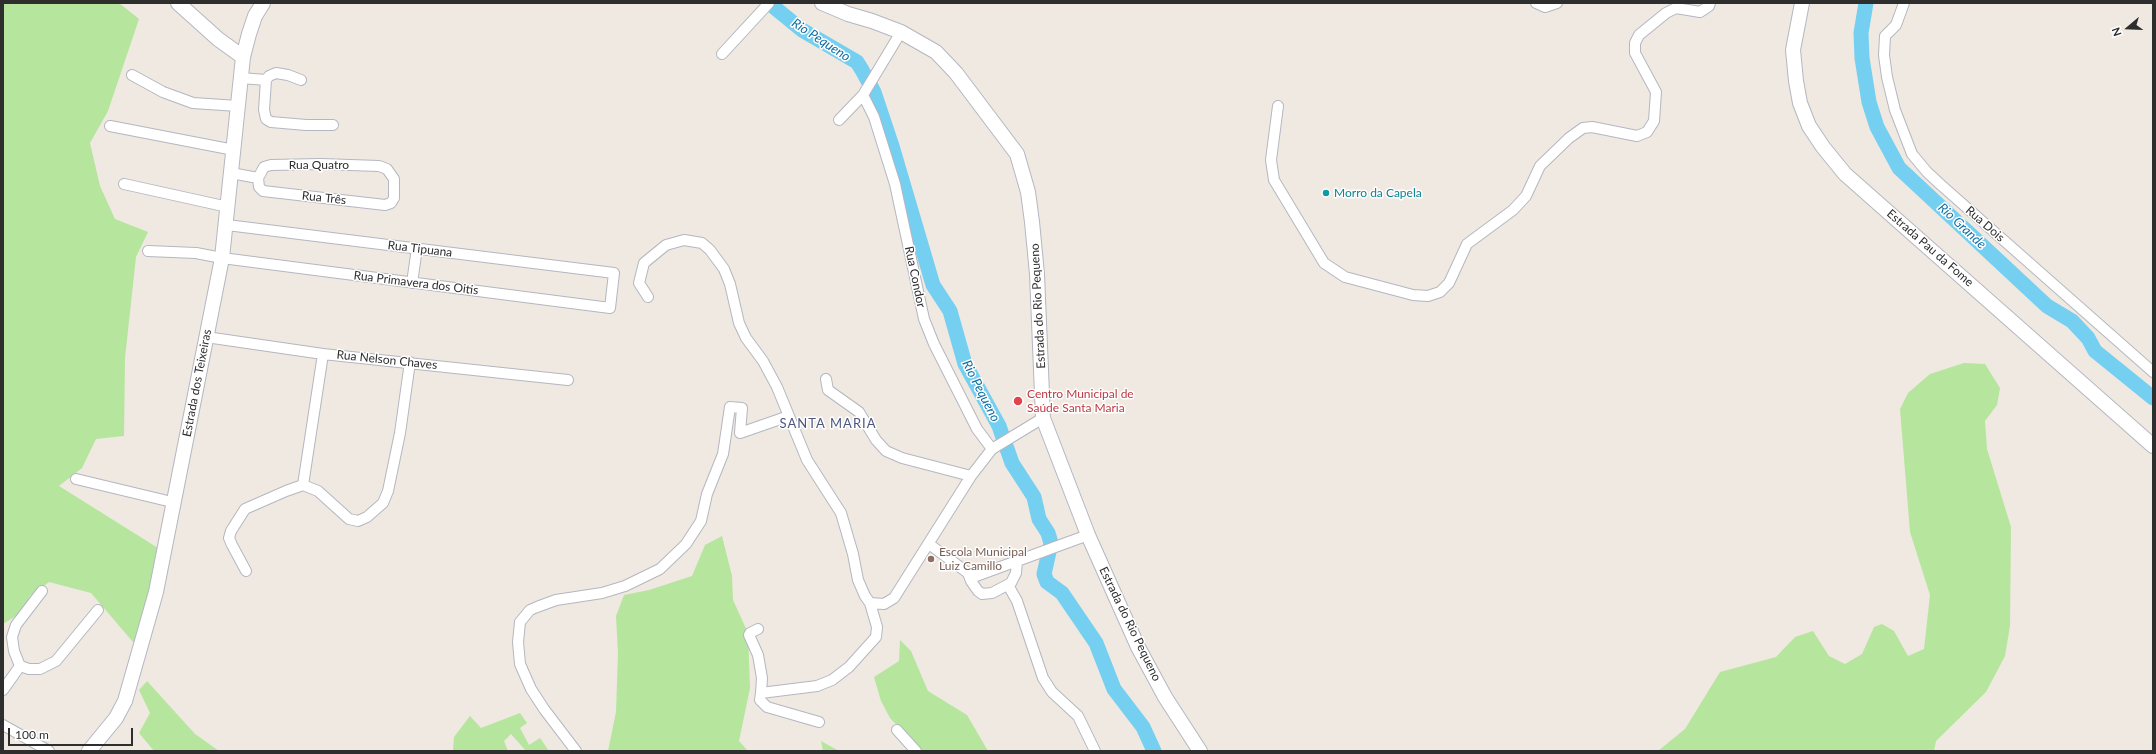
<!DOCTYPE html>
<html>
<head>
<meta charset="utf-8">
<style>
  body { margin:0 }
  #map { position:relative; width:2156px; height:754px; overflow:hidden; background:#efe9e1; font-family:Lato,sans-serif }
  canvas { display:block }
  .frame { position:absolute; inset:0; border:4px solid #2e2e2e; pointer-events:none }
  .north { position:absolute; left:2108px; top:8px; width:40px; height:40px; -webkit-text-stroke:3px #fff; paint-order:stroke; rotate:251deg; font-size:11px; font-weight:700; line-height:16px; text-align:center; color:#2e2e2e }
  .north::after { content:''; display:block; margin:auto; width:14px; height:18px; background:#2e2e2e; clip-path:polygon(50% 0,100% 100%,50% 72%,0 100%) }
  .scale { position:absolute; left:8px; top:728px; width:125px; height:18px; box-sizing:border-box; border:2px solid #2e2e2e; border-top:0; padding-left:5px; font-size:12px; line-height:14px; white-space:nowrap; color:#2e2e2e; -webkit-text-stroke:3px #fff; paint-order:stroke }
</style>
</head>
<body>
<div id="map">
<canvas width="2156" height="754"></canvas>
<div class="frame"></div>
<div class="north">N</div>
<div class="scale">100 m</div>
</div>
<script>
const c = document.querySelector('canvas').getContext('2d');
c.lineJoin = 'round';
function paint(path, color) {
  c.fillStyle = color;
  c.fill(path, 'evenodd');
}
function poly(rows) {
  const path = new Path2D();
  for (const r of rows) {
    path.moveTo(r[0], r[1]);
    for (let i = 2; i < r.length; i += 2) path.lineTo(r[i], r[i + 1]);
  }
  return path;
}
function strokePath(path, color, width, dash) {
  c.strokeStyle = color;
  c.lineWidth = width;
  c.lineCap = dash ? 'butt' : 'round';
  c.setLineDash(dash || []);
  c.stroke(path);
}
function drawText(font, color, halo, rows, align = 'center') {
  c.font = font + ' Lato,sans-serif';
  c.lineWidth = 3;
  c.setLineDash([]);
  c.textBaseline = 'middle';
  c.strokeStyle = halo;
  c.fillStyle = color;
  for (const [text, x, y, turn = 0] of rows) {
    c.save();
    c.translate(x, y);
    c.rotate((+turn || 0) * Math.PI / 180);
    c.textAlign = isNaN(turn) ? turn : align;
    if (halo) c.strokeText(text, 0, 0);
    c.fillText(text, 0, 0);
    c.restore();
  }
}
paint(poly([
  [3,3,119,3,139,19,108,111,90,143,100,186,115,219,148,232,136,257,125,358,124,436,96,439,82,468,59,486,158,548,139,649,91,593,49,582,30,596,24,611,3,624],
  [1964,363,1985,364,2000,388,1997,405,1985,421,1987,449,2011,527,2010,626,2005,656,1986,692,1936,741,1934,751,1658,751,1685,729,1720,672,1776,657,1795,637,1813,631,1829,656,1845,664,1862,654,1874,627,1882,624,1894,631,1908,656,1924,649,1930,595,1910,532,1900,409,1908,393,1930,374],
  [722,536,732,576,733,600,748,633,750,688,739,741,748,751,608,751,616,712,618,653,616,616,624,595,649,590,692,576,705,545],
  [900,640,911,651,928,691,967,715,988,751,921,751,890,718,881,701,874,677,899,661],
  [147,681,195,734,219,751,154,751,139,733,150,713,139,690],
  [520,713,527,723,520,728,529,745,540,738,549,751,526,751,511,734,504,741,508,751,453,750,454,737,470,716,481,728],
  [821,741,839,751,823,751]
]), '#b6e59e');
strokePath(poly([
  [769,3,802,30,857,62,862,70,874,92,892,146,933,285,950,311,965,364,999,426,1012,463,1034,497,1039,519,1048,533,1051,543,1044,574,1047,582,1062,593,1096,643,1114,689,1143,727,1154,751],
  [1866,3,1861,33,1862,58,1869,102,1877,127,1899,168,2047,306,2072,321,2088,338,2095,351,2153,398]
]), '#75cff0', 15);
const street = poly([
  [1536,3,1545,7,1557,3],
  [1904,3,1896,25,1885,36,1884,55,1887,77,1895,110,1912,154,1927,172,1941,185,2153,372],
  [722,54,769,3],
  [132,75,163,92,193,103,238,106],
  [241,78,266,80],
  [301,80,288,75,276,73,269,76,266,80,264,110,266,119,271,122,306,125,333,125],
  [863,95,874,117,895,184,924,319,934,344,977,429,992,449],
  [1278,106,1271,160,1274,180,1324,263,1345,277,1413,295,1428,296,1440,292,1449,283,1467,244,1513,210,1526,196,1540,166,1569,138,1583,128,1592,127,1637,136,1647,132,1654,121,1656,92,1635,53,1635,43,1639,35,1666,13,1676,8,1700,12,1709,6,1710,3],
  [839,120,863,95,901,32],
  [110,126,234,150],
  [321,164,379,166,387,169,394,179,394,198,391,203,385,205,263,191,259,187,258,178,264,167,271,165,321,164],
  [231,173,258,178],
  [124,184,228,207],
  [148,251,196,253,222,258,610,308,614,273,227,225],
  [412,283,417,248],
  [648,297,639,283,644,263,666,245,684,240,702,243,710,250,724,269,730,284,739,323,746,338,763,361,777,387,807,460,841,513,853,554,858,580,865,596,870,603],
  [206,337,323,354,568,380],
  [826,379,828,390,859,412,876,440,886,451,902,458,971,476],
  [76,479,172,502],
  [303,485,318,491,349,519,358,521,367,517,383,503,388,491,400,433,410,362],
  [929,544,968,573,976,576,1088,535],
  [246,571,232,545,229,538,231,531,245,509,286,491,303,485,323,354],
  [968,573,971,581,978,591,982,594,992,593,1011,583,1016,573,1017,561],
  [1008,585,1017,601,1043,678,1052,692,1078,716,1095,751],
  [870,603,884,604,894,598,971,476,992,449,1043,418],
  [758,629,750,633,749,635,758,655,762,678,761,693],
  [20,666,14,651,12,637,16,625,42,591],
  [3,690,20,666,29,669,40,669,56,661,98,610],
  [819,722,767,707,760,700,761,693,817,686,832,680,849,667,876,637,877,627,870,603],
  [3,725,49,751],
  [897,730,916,751],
  [576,751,544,709,531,689,520,664,518,642,520,622,530,610,537,607,556,600,602,593,625,586,660,569,686,544,701,521,707,494,723,454,730,407,742,408,740,433,789,416]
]);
const secondary = poly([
  [178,3,218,39,243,57],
  [822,3,848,14,872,21,901,32,936,52,956,73,1017,154,1028,192,1032,222,1037,274,1043,418,1088,535,1138,647,1165,697,1200,751],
  [1802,3,1793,50,1796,81,1800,103,1809,126,1823,147,1845,174,2153,446],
  [89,751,116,718,125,701,156,592,222,258,243,57,249,34,255,16,263,3]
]);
strokePath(street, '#b4b7c1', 12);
strokePath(secondary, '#b4b7c1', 16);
strokePath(street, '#fff', 10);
strokePath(secondary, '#fff', 14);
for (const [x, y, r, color] of [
  [1326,193,4,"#0f9aa8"],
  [1018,401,5,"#e0444e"],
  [931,559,4,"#8d6e63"]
]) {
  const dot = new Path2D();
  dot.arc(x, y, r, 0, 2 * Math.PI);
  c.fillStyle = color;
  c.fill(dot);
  strokePath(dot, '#fff', 1.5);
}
drawText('12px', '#2e2e2e', '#fff', [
  ["Rua Quatro",319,165],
  ["Rua Três",324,198,6],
  ["Rua Dois",1985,224,41],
  ["Estrada Pau da Fome",1930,248,41],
  ["Rua Tipuana",420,249,7],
  ["Rua Condor",915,277,78],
  ["Rua Primavera dos Oitis",416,283,7],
  ["Estrada do Rio Pequeno",1038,306,-93],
  ["Rua Nelson Chaves",387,360,6],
  ["Estrada dos Teixeiras",197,383,-79],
  ["Estrada do Rio Pequeno",1130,624,64]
]);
drawText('12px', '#0d838f', '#fff', [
  ["Morro da Capela",1334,193]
], 'left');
drawText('12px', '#be3a42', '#fff', [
  ["Centro Municipal de",1027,394],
  ["Saúde Santa Maria",1027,408]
], 'left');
drawText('12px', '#785e54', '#fff', [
  ["Escola Municipal",939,552],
  ["Luiz Camillo",939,566]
], 'left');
drawText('italic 13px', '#0d6fa3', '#fff', [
  ["Rio Pequeno",821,40,33],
  ["Rio Grande",1962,226,43],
  ["Rio Pequeno",981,391,63]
]);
c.letterSpacing = '1px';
drawText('13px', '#4d5680', '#fff', [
  ["SANTA MARIA",828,424]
]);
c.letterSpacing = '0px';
</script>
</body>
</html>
